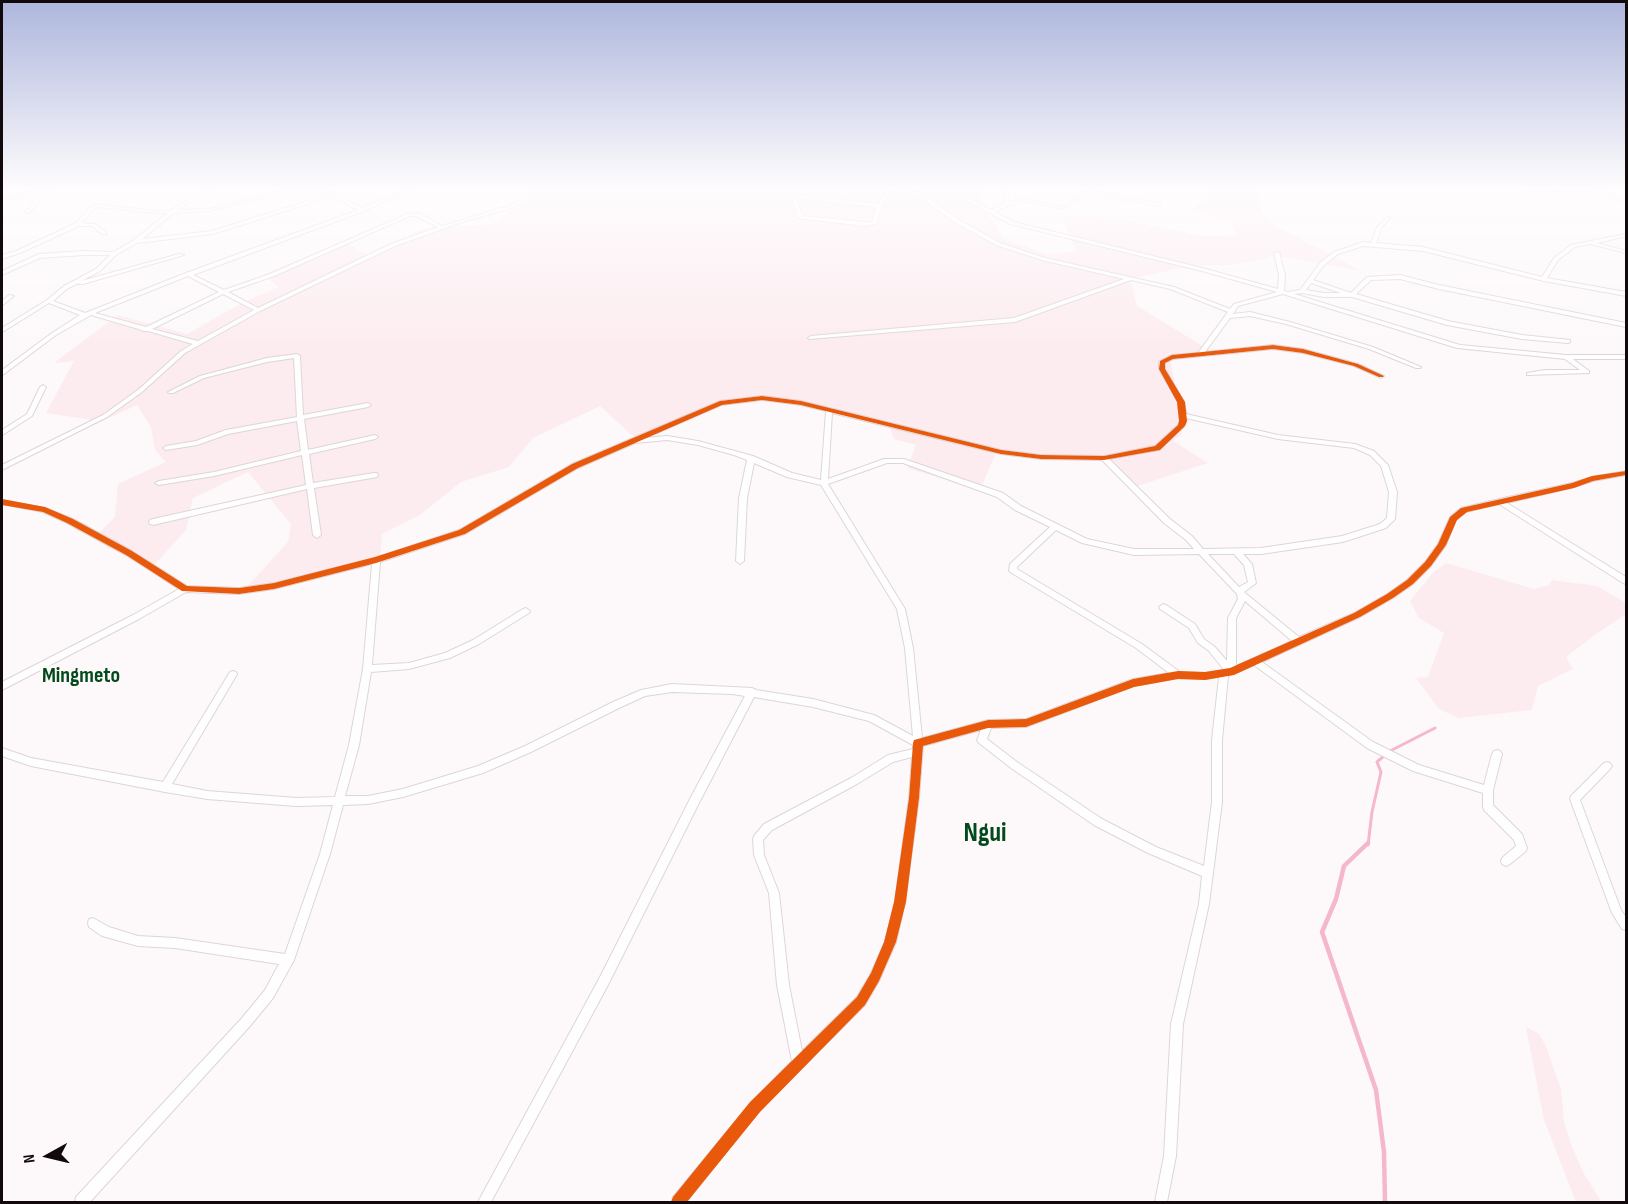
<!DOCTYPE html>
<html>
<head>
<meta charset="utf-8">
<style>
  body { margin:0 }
  #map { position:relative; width:1628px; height:1204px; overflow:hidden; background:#fdf9fa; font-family:"Sofia Sans Condensed",sans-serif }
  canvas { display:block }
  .frame { position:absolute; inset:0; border:3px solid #11090b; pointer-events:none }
  .north { position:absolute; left:18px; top:1126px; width:60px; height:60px; -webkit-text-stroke:4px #fef8f9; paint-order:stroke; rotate:262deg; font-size:16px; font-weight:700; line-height:24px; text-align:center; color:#11090b }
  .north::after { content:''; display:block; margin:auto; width:21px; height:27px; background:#11090b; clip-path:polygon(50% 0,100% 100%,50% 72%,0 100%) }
</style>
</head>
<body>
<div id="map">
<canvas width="1628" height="1204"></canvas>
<div class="frame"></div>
<div class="north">N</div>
</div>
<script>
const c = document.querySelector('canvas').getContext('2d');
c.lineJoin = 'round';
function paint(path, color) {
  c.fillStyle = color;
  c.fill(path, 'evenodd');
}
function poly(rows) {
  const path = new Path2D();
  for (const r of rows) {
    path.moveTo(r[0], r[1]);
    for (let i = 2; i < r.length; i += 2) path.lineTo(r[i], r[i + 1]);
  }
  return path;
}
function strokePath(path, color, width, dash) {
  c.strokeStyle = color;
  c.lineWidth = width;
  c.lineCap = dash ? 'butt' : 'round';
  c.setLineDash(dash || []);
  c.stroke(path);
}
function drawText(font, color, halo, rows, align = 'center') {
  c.font = font + ' "Sofia Sans Condensed",sans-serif';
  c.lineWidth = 6;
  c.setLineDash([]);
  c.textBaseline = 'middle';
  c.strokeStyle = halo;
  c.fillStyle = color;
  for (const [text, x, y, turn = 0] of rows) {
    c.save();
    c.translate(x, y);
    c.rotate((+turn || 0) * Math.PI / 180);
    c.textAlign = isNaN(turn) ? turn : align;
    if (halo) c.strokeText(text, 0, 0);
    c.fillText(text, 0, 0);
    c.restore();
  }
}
paint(poly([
  [535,187,974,187,979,190,985,209,1004,239,1047,254,1076,252,1062,216,1093,216,1125,220,1203,236,1238,235,1230,223,1193,209,1207,199,1208,187,1255,187,1266,221,1362,271,1278,256,1232,265,1190,266,1130,279,1137,306,1214,353,1170,360,1175,384,1190,416,1180,436,1173,441,1208,463,1131,488,1107,459,1065,459,997,450,980,490,907,468,916,445,894,439,888,423,788,402,758,399,723,402,634,437,600,406,533,438,509,467,461,482,420,515,382,534,380,558,281,583,245,589,288,542,291,524,248,472,193,498,186,530,154,565,99,533,115,517,118,484,166,462,155,450,151,427,137,405,79,432,92,420,46,413,74,361,54,363,118,315,187,334,242,303,278,287,264,274,344,241,369,256,422,229,492,224,537,195],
  [1446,563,1534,589,1549,585,1552,580,1597,586,1626,603,1626,614,1596,634,1566,657,1573,669,1538,686,1532,710,1459,718,1439,709,1416,678,1428,677,1444,633,1419,618,1410,601,1432,574],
  [1526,1027,1539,1034,1545,1044,1561,1089,1564,1122,1572,1147,1584,1174,1602,1202,1576,1202,1544,1120]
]), '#fcebef');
strokePath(poly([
  [1390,751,1435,728],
  [1368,845,1372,812,1381,772,1377,762,1385,755]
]), '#f5b8ca', 3);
strokePath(poly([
  [1368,843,1344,866,1336,899,1322,932,1376,1090,1384,1152,1385,1202]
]), '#f5b8ca', 4.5);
const minor = poly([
  [41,187,52,187,29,213,25,212,46,188,7,200,3,199,41,187],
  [210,187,215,187,178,210,209,209,298,187,304,187,209,211,174,213,142,239,212,231,310,200,325,193,317,189,307,188,307,187,320,187,362,208,413,187,418,187,364,211,193,275,224,290,270,274,407,214,419,213,442,226,508,206,523,199,536,187,540,187,527,201,512,208,462,222,395,246,260,311,185,353,142,392,107,417,2,470,2,465,103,415,138,390,181,351,193,344,148,331,143,331,142,330,91,315,56,335,4,374,2,375,2,370,52,333,80,315,49,303,4,331,2,332,2,328,47,300,64,286,96,269,110,255,84,255,40,258,4,274,2,275,2,271,39,254,84,251,113,252,134,240,167,213,157,213,96,207,82,223,95,224,106,232,106,234,102,234,92,226,79,226,20,253,2,259,2,255,16,251,76,223,93,204,157,211,171,210,210,187],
  [328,195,358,210,186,273,85,313,53,301,68,288,79,283,79,284,83,284,184,255,179,254,81,281,100,271,116,255,137,243,213,234,314,202,328,195],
  [410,216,416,216,438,227,391,244,258,308,228,292,274,276,410,216],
  [188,276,219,292,146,327,95,313,188,276],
  [223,294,254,310,198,341,152,329,223,294],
  [790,187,794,187,796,195,879,204,888,189,885,187,893,187,924,195,957,219,1000,243,1045,258,1174,287,1230,309,1234,304,1277,292,1202,271,1010,224,942,187,947,187,991,210,1004,204,1005,194,999,187,1003,187,1009,194,1009,202,1018,199,1026,199,1059,206,1066,205,1089,187,1093,187,1090,190,1160,204,1160,206,1158,206,1087,192,1067,207,1059,208,1026,201,1019,201,995,212,1014,222,1206,269,1278,289,1279,275,1274,253,1279,252,1285,275,1284,291,1289,292,1300,290,1320,263,1334,252,1363,242,1371,243,1377,227,1388,217,1390,218,1382,227,1376,243,1423,247,1542,277,1554,258,1571,245,1626,234,1626,236,1597,243,1626,251,1626,253,1590,244,1575,247,1558,260,1547,278,1626,292,1626,296,1544,281,1423,251,1363,246,1338,254,1324,265,1313,280,1351,293,1367,277,1400,275,1439,285,1626,323,1626,327,1439,289,1400,279,1371,280,1356,294,1448,321,1522,335,1570,340,1570,342,1568,343,1522,339,1447,325,1352,297,1324,297,1302,293,1294,294,1460,345,1566,355,1626,355,1626,359,1573,359,1589,371,1589,373,1527,375,1527,373,1545,370,1580,370,1565,359,1457,348,1283,294,1238,306,1233,314,1250,312,1290,322,1373,347,1421,367,1420,368,1416,368,1369,349,1286,324,1250,316,1230,318,1205,352,1273,345,1303,349,1358,364,1384,376,1381,378,1379,377,1354,366,1303,353,1273,349,1173,359,1165,363,1165,369,1184,402,1186,414,1278,435,1355,444,1374,451,1388,465,1397,492,1395,519,1386,528,1343,542,1261,554,1243,554,1252,564,1256,583,1244,592,1299,637,1354,613,1387,594,1407,580,1425,562,1438,544,1450,517,1461,508,1499,499,1572,483,1592,477,1626,471,1626,475,1593,481,1574,487,1507,503,1626,577,1626,584,1623,583,1499,504,1466,512,1456,520,1446,545,1431,566,1413,584,1393,598,1360,617,1262,662,1373,742,1419,765,1484,785,1492,754,1494,751,1497,750,1500,751,1502,754,1493,790,1493,805,1522,834,1527,848,1526,851,1510,864,1506,866,1502,864,1501,861,1502,858,1516,846,1514,840,1484,810,1483,807,1483,793,1413,771,1367,748,1254,665,1228,676,1222,740,1222,802,1209,904,1183,1024,1176,1156,1167,1202,1155,1202,1164,1156,1171,1024,1199,904,1202,876,1148,853,1094,825,1011,768,979,743,977,740,981,730,923,746,919,798,905,902,896,942,879,981,865,1005,759,1111,686,1202,672,1202,673,1197,751,1103,792,1061,777,985,769,893,754,855,753,839,754,836,764,824,851,778,888,755,913,749,913,745,869,721,813,707,754,697,699,803,608,985,491,1202,478,1202,600,977,691,797,745,696,732,694,672,692,645,696,619,708,531,752,483,773,403,797,368,804,343,805,330,854,294,960,273,998,250,1026,90,1202,75,1202,76,1197,242,1018,265,990,279,964,175,948,138,946,102,936,89,927,88,923,89,919,93,918,109,927,138,936,175,938,285,954,320,854,333,805,296,806,207,799,165,792,31,766,2,756,2,748,31,758,163,782,230,672,233,671,236,672,237,674,236,676,172,784,207,791,296,798,335,797,349,745,363,669,372,564,274,589,239,594,186,592,139,619,2,690,2,682,133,615,179,589,126,555,67,523,43,512,2,504,2,500,45,508,73,519,132,551,187,586,239,588,274,583,375,558,459,530,572,464,720,401,762,396,801,401,1001,450,1041,455,1104,456,1155,446,1178,425,1180,421,1178,402,1159,369,1159,362,1172,355,1198,353,1228,312,1170,289,1131,280,1015,322,809,339,808,338,811,336,1014,318,1124,279,1042,260,996,245,953,221,920,197,892,190,882,206,876,224,864,226,798,218,790,187],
  [797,198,877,207,872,222,864,222,802,216,797,198],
  [1311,283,1341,293,1324,293,1306,290,1311,283],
  [762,400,801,405,826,411,821,480,792,473,753,456,698,441,667,436,645,438,721,405,762,400],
  [832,413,1001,454,1041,459,1102,460,1164,523,1186,540,1194,549,1134,549,1087,539,1021,506,1003,493,904,459,884,459,828,479,832,413],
  [1186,418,1278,439,1354,448,1370,455,1381,466,1389,492,1387,518,1380,524,1342,536,1261,548,1203,549,1192,536,1170,519,1109,459,1159,450,1183,427,1186,421,1186,418],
  [667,440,698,445,734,455,747,460,739,498,736,561,740,564,744,561,747,498,754,463,787,477,821,485,897,609,905,648,913,736,874,715,813,699,756,690,752,688,672,684,641,690,613,702,525,746,478,766,403,789,368,796,345,796,359,745,371,672,409,669,450,658,479,644,529,613,530,611,526,608,523,609,473,640,445,653,409,663,372,665,380,562,465,534,578,468,635,443,667,440],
  [887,463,903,463,997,497,1015,510,1050,527,1010,564,1009,570,1010,572,1136,648,1169,673,1133,679,1026,719,988,720,922,738,913,648,905,609,828,484,887,463],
  [1056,530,1082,543,1134,555,1199,554,1237,594,1238,599,1228,618,1227,661,1215,647,1204,639,1195,624,1166,605,1163,604,1159,607,1160,609,1189,628,1198,643,1209,651,1224,670,1205,673,1180,672,1142,644,1017,569,1017,567,1056,530],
  [1208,554,1234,554,1244,565,1248,582,1239,587,1208,554],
  [1245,601,1292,641,1236,666,1236,618,1245,601],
  [1219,677,1212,740,1212,802,1204,866,1156,847,1102,819,1017,762,987,739,991,728,1026,727,1134,686,1178,678,1205,679,1219,677],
  [912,757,909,798,895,902,885,942,871,973,857,997,802,1051,789,985,779,893,764,855,763,840,772,830,857,784,893,762,912,757],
  [1596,189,1600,189,1626,200,1626,203,1602,193,1506,195,1504,194,1506,193,1596,191,1596,189],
  [9,295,14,296,4,304,2,305,2,301,9,295],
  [297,354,300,356,303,415,368,403,371,405,368,407,304,419,308,450,375,435,378,437,375,439,309,454,313,483,374,473,377,473,378,475,377,477,314,488,321,535,317,538,313,535,307,489,153,525,150,524,149,522,150,520,153,519,306,485,302,455,214,476,159,485,155,483,159,481,214,472,301,451,297,421,228,434,197,445,166,450,163,448,166,446,196,441,226,430,297,417,294,358,267,362,204,378,173,393,169,393,168,392,200,376,267,358,297,354],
  [43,385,46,387,32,416,4,434,2,435,2,430,27,414,40,387,43,385],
  [1607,762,1610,763,1612,766,1610,769,1580,800,1621,910,1626,917,1626,930,1622,929,1612,913,1570,799,1571,796,1604,763,1607,762]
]);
strokePath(minor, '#ddd6d8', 2);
paint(minor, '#fffefe');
paint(poly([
  [1273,345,1303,349,1358,364,1384,376,1383,377,1379,377,1354,366,1303,353,1273,349,1173,359,1165,363,1165,369,1185,402,1187,421,1185,426,1160,450,1104,460,1041,459,1001,454,801,405,762,400,722,405,578,468,465,534,376,563,274,589,239,594,182,591,126,555,67,523,43,512,2,505,2,499,45,507,73,519,132,551,187,586,239,588,274,583,375,557,459,530,572,464,720,401,762,396,801,401,1001,450,1041,455,1104,456,1155,446,1178,425,1179,421,1177,402,1159,369,1160,361,1172,355,1273,345],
  [1626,471,1626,475,1593,481,1574,488,1467,512,1457,520,1446,545,1431,566,1413,584,1393,598,1360,617,1234,675,1205,680,1178,679,1134,687,1026,727,988,728,923,746,919,798,906,902,896,942,879,981,865,1005,760,1112,687,1202,671,1202,673,1197,750,1102,857,997,871,973,884,942,894,902,909,798,913,743,914,740,988,720,1026,719,1133,679,1178,671,1205,672,1230,668,1354,613,1387,594,1407,580,1425,562,1438,544,1450,517,1461,508,1572,483,1592,476,1626,471]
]), '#e8590c');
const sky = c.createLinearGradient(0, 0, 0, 355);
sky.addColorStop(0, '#adb6dc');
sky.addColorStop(0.53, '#fefcfd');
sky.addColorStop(1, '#fefcfd00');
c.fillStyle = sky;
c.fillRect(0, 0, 1628, 355);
drawText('bold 22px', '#004a1d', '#fef8f9', [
  ["Mingmeto",81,676]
]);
drawText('bold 27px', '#004a1d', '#fef8f9', [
  ["Ngui",985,834]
]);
</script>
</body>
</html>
